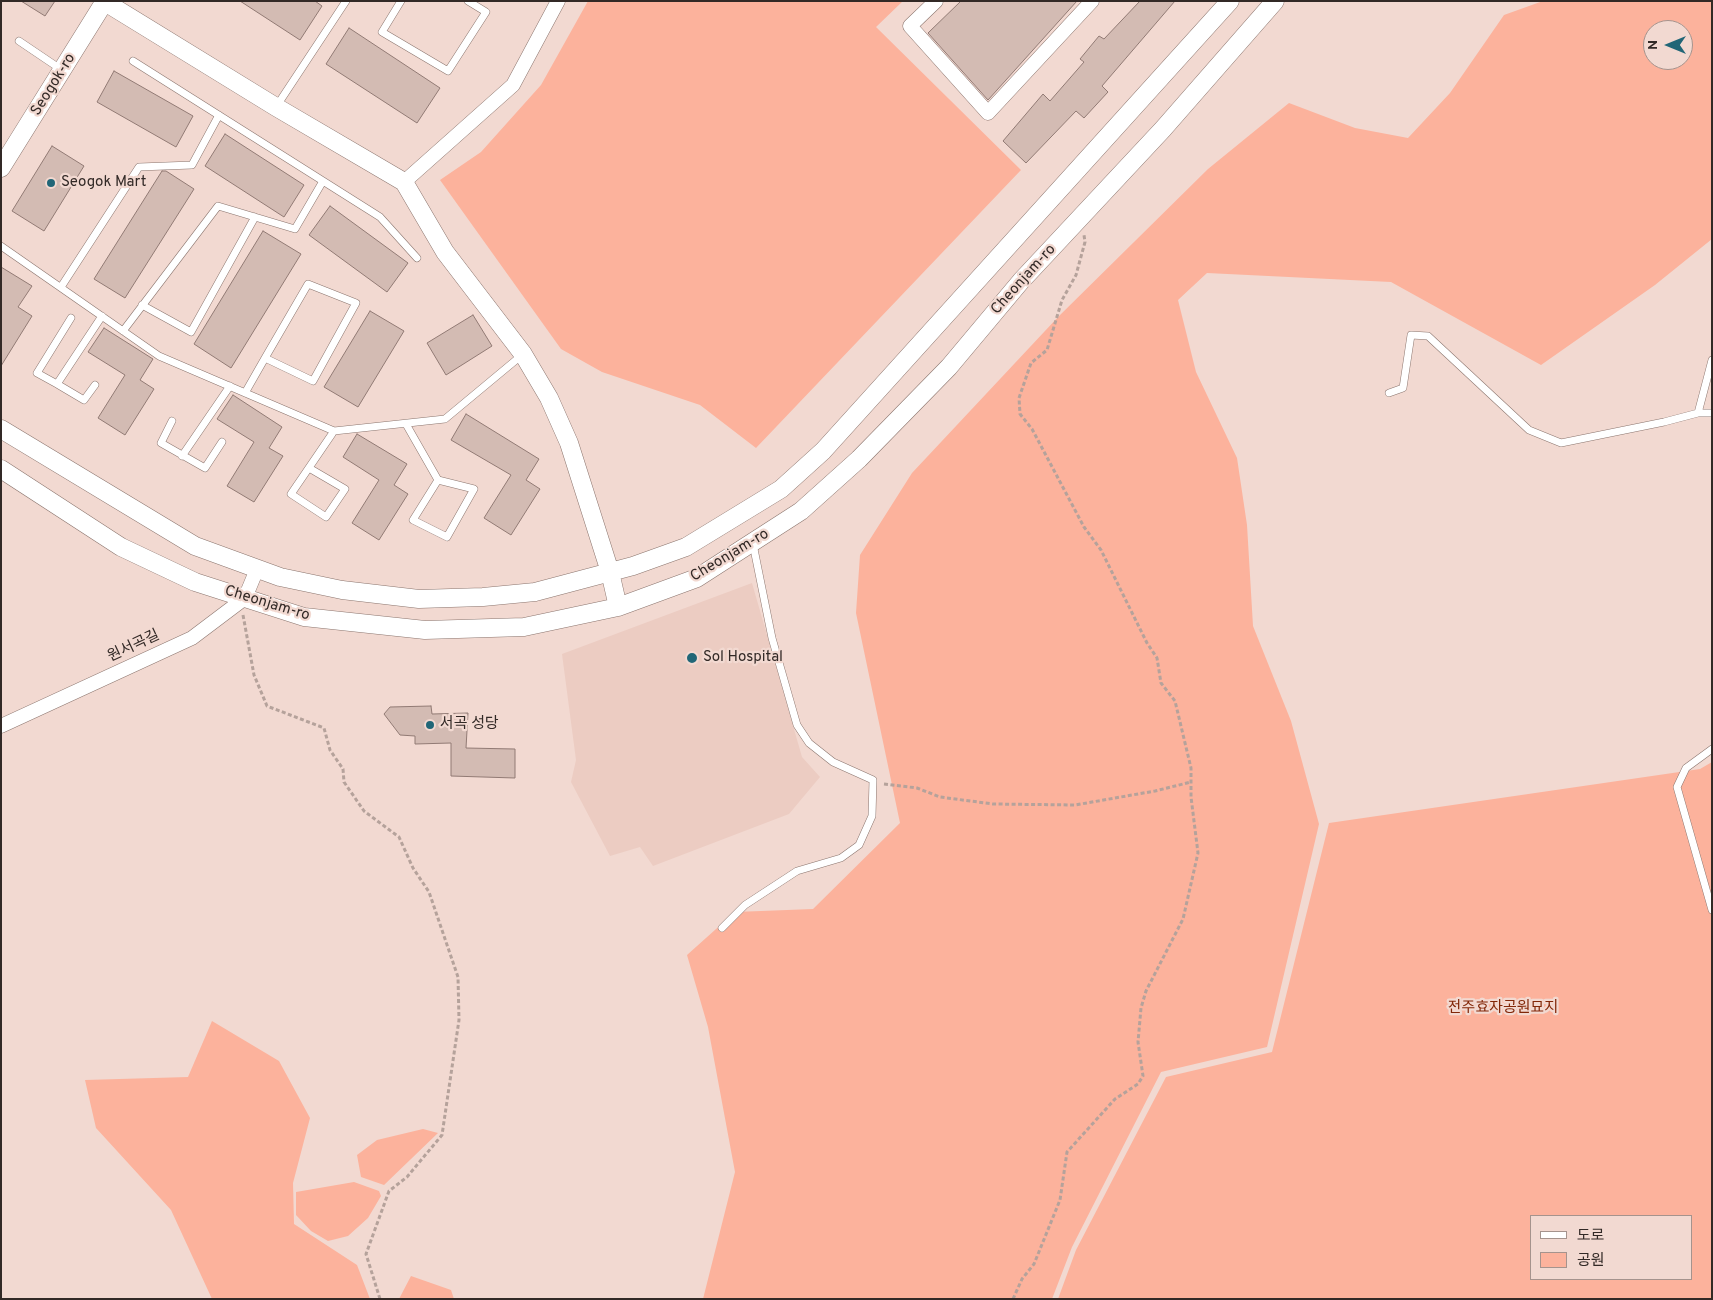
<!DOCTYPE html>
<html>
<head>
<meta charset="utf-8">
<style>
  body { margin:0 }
  #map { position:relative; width:1713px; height:1300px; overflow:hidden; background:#f2d9d1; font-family:Overpass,"Noto Sans KR",sans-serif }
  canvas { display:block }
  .frame { position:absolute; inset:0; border:2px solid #322926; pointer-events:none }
  .legend { position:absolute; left:1530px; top:1215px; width:162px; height:65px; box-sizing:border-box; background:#f2d9d1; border:1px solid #a5938d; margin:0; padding:6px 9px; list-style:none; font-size:15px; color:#322926 }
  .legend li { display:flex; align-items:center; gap:10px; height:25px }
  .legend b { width:25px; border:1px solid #a5938d }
  .north { position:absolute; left:1643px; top:20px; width:50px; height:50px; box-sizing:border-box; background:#f2d9d1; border:1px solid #a5938d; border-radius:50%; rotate:270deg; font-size:14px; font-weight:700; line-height:20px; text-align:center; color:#322926 }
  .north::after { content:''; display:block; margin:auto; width:18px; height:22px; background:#216677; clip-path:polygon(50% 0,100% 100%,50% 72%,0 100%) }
</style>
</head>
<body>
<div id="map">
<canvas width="1713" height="1300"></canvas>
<div class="frame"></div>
<ul class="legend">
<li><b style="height:6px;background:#fff"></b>도로</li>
<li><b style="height:14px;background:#fcb29c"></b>공원</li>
</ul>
<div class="north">N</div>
</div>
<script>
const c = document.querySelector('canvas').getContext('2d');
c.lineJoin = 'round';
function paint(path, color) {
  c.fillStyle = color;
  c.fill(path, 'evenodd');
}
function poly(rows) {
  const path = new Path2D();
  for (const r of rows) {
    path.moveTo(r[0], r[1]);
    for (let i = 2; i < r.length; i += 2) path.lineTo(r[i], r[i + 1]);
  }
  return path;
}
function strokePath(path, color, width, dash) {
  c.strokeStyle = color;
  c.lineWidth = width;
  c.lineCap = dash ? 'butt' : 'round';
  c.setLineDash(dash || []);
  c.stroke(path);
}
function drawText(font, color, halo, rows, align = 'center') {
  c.font = font + ' Overpass,"Noto Sans KR",sans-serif';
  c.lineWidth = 4.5;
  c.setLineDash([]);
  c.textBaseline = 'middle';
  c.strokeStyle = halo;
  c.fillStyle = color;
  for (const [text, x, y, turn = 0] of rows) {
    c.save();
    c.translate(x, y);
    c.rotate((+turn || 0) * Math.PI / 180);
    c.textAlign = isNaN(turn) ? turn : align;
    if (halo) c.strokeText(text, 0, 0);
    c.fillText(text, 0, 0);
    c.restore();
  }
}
paint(poly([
  [752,583,802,757,820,777,789,814,653,866,640,847,610,856,571,782,576,760,562,654]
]), '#ecccc2');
paint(poly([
  [588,1,903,1,876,27,1021,170,756,448,700,405,602,372,561,349,440,180,481,152,541,85],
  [1543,1,1712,1,1712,239,1655,285,1541,365,1391,282,1207,273,1178,300,1196,372,1237,458,1247,525,1253,626,1291,721,1319,824,1267,1047,1161,1072,1072,1247,1052,1299,703,1299,735,1172,708,1027,687,955,735,912,813,909,900,823,856,613,860,555,912,473,1059,316,1208,169,1289,103,1355,128,1408,138,1450,93,1504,15],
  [1653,30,1683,30,1683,60,1653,60],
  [1712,762,1712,1299,1058,1299,1076,1250,1166,1077,1272,1052,1329,823,1700,769],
  [1532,1216,1692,1216,1692,1279,1532,1279],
  [212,1021,279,1061,310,1118,293,1183,294,1224,357,1265,370,1299,212,1299,171,1210,96,1128,85,1080,188,1077],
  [423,1129,438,1133,384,1185,361,1177,357,1155,377,1140],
  [354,1182,379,1191,381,1196,368,1218,348,1236,328,1241,311,1231,296,1215,296,1192],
  [411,1276,451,1290,454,1299,399,1299]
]), '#fcb29c');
const building = poly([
  [21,1,55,1,45,16,21,1],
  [240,1,315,1,322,6,300,40,240,1],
  [961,1,1077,1,988,100,928,33,961,1],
  [1140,1,1175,1,1102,86,1108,92,1084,118,1076,111,1026,163,1003,141,1043,94,1050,101,1084,62,1080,59,1099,36,1104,39,1140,1],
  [349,28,440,88,417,123,326,64,349,28],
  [114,71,193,116,176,147,97,102,114,71],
  [225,134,304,185,284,217,205,166,225,134],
  [52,146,84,166,44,231,12,211,52,146],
  [162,171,166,171,194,189,125,298,94,279,162,171],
  [330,206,408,263,387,292,309,235,330,206],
  [263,231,301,254,231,368,194,344,263,231],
  [1,267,32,286,18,307,32,316,1,366,1,267],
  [370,311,404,331,358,407,324,387,370,311],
  [473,315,492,346,446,375,427,343,473,315],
  [104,328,153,359,140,380,154,389,125,435,98,418,125,375,88,352,104,328],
  [233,395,282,427,269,448,283,456,254,502,227,486,254,442,217,419,233,395],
  [466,414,539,459,526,480,540,489,511,535,484,518,511,475,451,440,466,414],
  [357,434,407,464,394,485,408,494,379,540,352,523,379,480,343,457,357,434],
  [431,706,432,714,468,713,466,748,515,749,515,778,451,776,451,743,415,744,415,736,400,735,384,714,390,707,431,706]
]);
paint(building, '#d3bbb3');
strokePath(building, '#917a74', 1);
const service = poly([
  [401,1,382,32,448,71,486,12,468,1],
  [19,41,62,70],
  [133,61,380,217,417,258],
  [276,107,346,1],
  [1,246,159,356,334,431,445,419,522,355],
  [61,287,139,167,192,165,219,115],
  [142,305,191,332,255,217],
  [71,318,37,373,57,384,102,316],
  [123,331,218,206,295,229,323,181],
  [57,384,84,400,95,385],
  [245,393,265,358,308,284,356,303,313,381,265,358],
  [1389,393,1403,388,1411,335,1428,336,1529,430,1561,443,1664,422,1698,413,1712,413],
  [1698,413,1712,360],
  [172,421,161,443,205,468,222,442],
  [406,424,438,480,413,520,447,537,474,489,438,480],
  [182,456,230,386],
  [309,468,345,489,326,517,291,494,334,431],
  [1712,749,1686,768,1677,787,1712,910],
  [722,928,745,905,797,871,841,858,859,845,872,816,873,780,833,762,809,743,797,725,772,638,753,544]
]);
const minor = poly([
  [936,1,910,26,988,113,1092,1],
  [404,182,513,85,558,1],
  [1,726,192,638,245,598,257,569]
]);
const tertiary = poly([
  [105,2,276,107,404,182,445,252,523,354,549,398,569,443,610,572,618,607],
  [1,168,105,1],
  [1,429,195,546,280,577,342,590,419,599,483,597,535,592,633,566,686,547,781,489,823,451,1230,1],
  [1,469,121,547,195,582,304,617,425,630,524,627,618,607,697,578,801,511,859,459,949,367,1021,281,1163,129,1275,1]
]);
strokePath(service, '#8b756e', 8);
strokePath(minor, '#8b756e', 15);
strokePath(tertiary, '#8b756e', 19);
strokePath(poly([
  [243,615,254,675,267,706,324,728,330,750,343,769,344,782,364,811,399,837,413,868,429,892,458,977,459,1020,442,1135,407,1177,389,1191,366,1254,380,1299],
  [884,784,917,788,940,797,993,804,1075,805,1155,791,1191,782],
  [1013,1299,1022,1279,1034,1264,1060,1200,1067,1152,1115,1099,1138,1084,1143,1076,1138,1042,1141,1008,1146,991,1183,919,1198,853,1191,797,1191,768,1175,701,1161,683,1157,658,1147,643,1101,550,1084,527,1032,429,1020,414,1019,398,1031,363,1047,350,1062,300,1076,275,1085,242,1084,235]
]), '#b5a29b', 3, [4, 2.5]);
strokePath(service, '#fff', 7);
strokePath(minor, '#fff', 14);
strokePath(tertiary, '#fff', 18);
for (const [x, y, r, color] of [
  [51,183,5,"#216677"],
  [692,658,6,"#216677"],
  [430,725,5,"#216677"]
]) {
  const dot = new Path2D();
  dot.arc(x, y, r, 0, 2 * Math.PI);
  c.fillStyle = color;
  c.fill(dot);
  strokePath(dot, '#f2d9d1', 2);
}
drawText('15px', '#322926', '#f2d9d1', [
  ["Seogok-ro",54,85,-58],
  ["Cheonjam-ro",1024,280,-48],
  ["Cheonjam-ro",730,556,-31],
  ["Cheonjam-ro",267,604,17],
  ["원서곡길",134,647,-25]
]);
drawText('15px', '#322926', '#f2d9d1', [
  ["Seogok Mart",61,183],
  ["Sol Hospital",703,658],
  ["서곡 성당",440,725]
], 'left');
drawText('15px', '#822708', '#f2d9d1', [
  ["전주효자공원묘지",1503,1009]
]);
</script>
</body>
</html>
